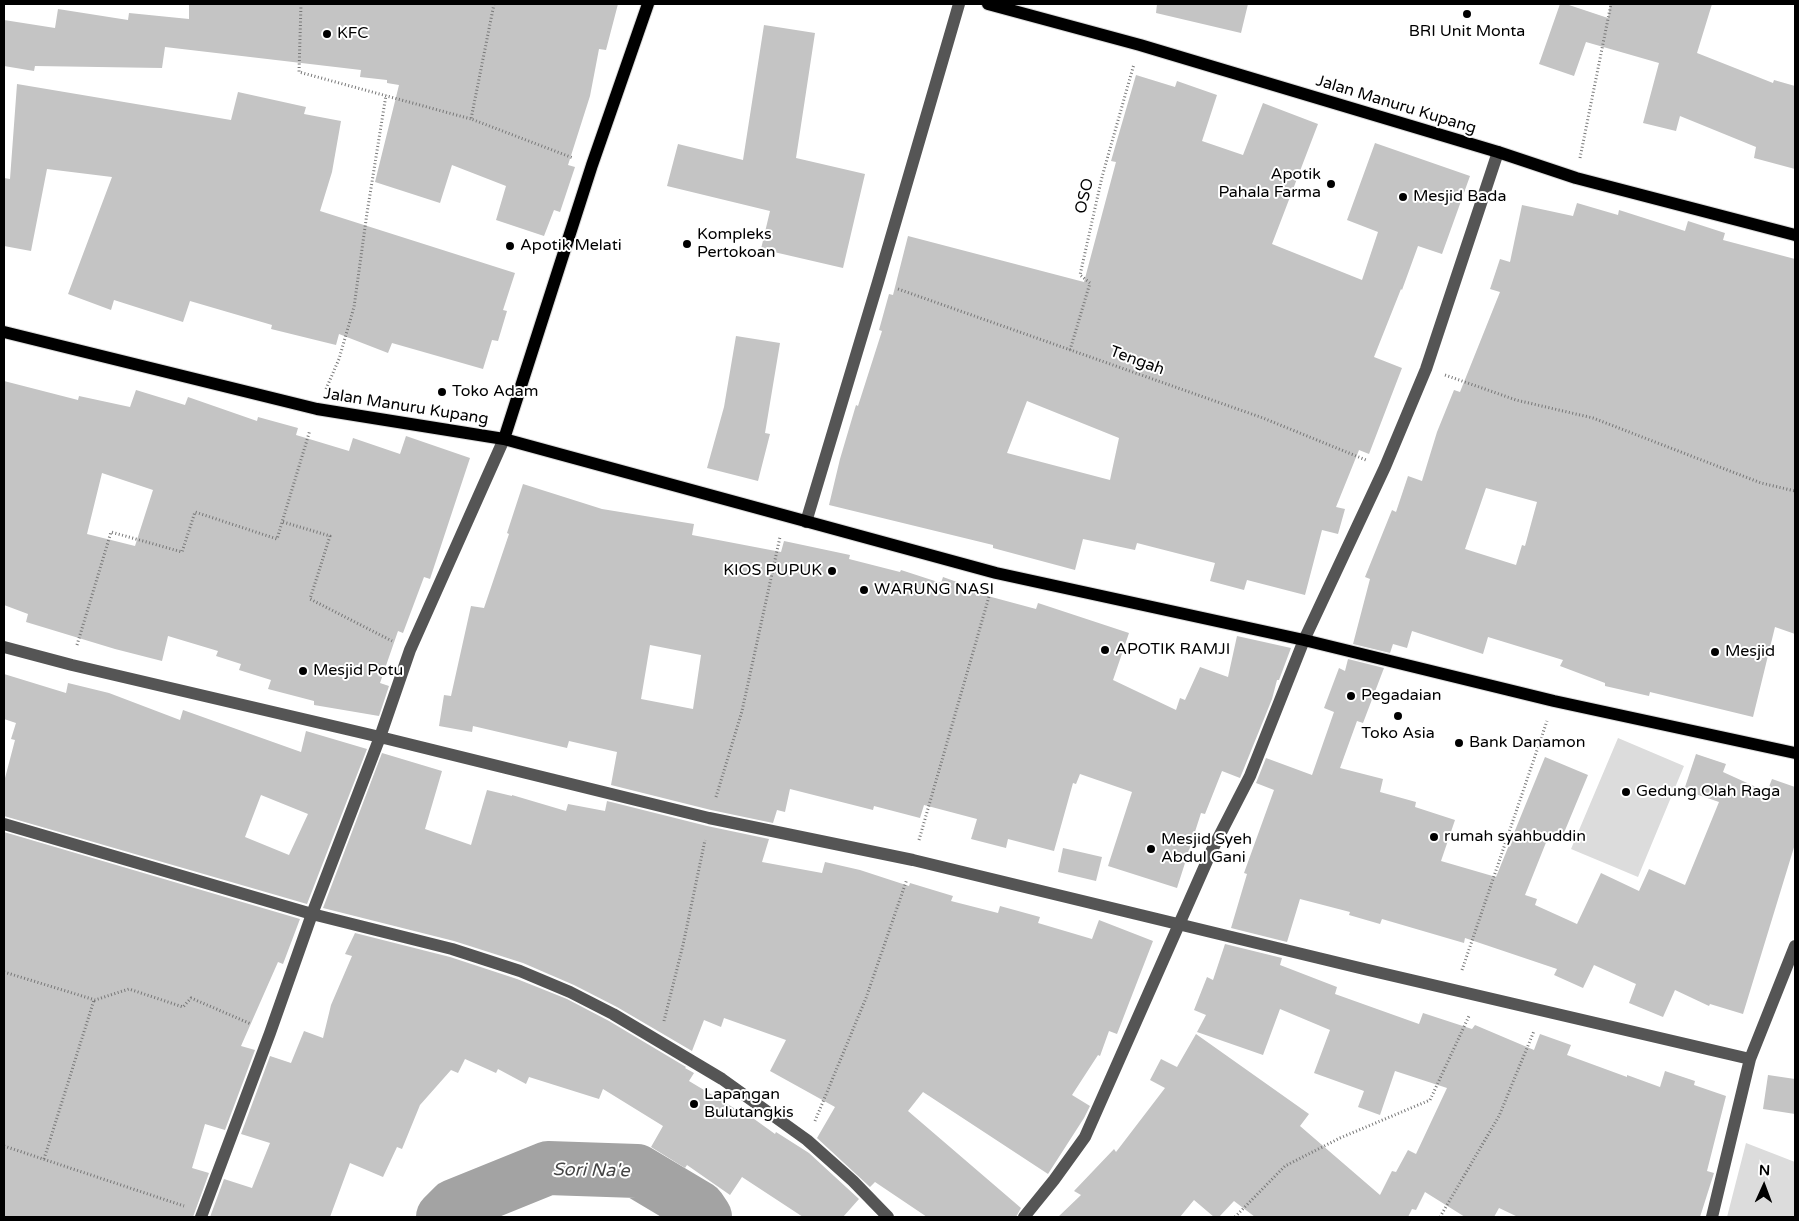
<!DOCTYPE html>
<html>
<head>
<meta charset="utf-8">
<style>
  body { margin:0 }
  #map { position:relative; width:1799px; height:1221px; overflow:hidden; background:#fff; font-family:"Varela Round",sans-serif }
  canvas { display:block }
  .frame { position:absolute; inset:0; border:5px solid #000; pointer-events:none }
  .north { position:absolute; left:1739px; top:1161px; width:50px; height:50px; -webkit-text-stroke:4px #fff; paint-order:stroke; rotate:2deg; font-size:14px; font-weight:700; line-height:20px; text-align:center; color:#000 }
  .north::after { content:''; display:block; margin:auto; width:18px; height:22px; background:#000; clip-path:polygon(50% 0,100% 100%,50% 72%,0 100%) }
</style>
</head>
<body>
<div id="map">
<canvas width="1799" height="1221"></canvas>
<div class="frame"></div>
<div class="north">N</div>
</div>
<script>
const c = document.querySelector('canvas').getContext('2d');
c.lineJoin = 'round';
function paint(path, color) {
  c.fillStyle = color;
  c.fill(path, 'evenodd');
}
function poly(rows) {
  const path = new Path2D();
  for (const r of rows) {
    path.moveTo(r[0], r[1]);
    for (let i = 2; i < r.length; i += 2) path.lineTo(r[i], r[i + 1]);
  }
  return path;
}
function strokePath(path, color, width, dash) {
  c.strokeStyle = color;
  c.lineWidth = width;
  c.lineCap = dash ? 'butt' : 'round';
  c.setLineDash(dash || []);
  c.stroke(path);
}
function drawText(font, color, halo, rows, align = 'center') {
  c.font = font + ' "Varela Round",sans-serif';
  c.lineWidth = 4;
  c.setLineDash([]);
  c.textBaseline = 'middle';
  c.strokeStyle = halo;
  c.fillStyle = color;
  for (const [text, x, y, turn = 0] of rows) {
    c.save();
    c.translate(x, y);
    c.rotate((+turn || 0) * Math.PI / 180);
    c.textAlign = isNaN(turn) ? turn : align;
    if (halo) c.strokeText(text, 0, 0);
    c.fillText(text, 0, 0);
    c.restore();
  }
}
paint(poly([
  [1618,738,1684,766,1638,877,1571,849],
  [1746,1143,1795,1162,1795,1217,1727,1217]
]), '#dcdcdc');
strokePath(poly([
  [443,1217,454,1206,548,1168,637,1171,699,1208,705,1217]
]), '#a3a3a3', 54);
paint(poly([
  [189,4,618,4,606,50,599,49,590,96,568,165,575,167,560,212,554,210,544,236,496,220,506,186,452,165,440,203,375,182,399,85,387,83,387,80,360,77,361,70,165,47,162,68,35,66,34,71,4,66,4,20,55,28,58,9,128,20,129,13,189,19],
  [1157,4,1248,4,1241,33,1156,13],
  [1560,4,1566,4,1608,18,1610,4,1712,4,1697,53,1773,83,1774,80,1795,86,1795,169,1754,158,1756,147,1680,116,1676,131,1643,123,1659,63,1586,42,1574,76,1539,64],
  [764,25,815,33,796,158,865,174,843,268,761,249,770,211,667,186,678,144,743,160],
  [1136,75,1175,87,1177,81,1217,95,1202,141,1243,155,1263,103,1318,124,1272,244,1362,280,1378,232,1347,220,1375,143,1470,176,1442,254,1418,246,1402,290,1401,289,1374,357,1402,368,1369,454,1359,450,1336,507,1345,509,1338,534,1322,530,1305,595,1247,580,1244,590,1210,581,1215,563,1137,543,1135,550,1083,539,1075,570,993,548,993,545,829,505,840,459,856,405,858,406,882,331,879,330,889,294,893,295,908,236,1084,282,1116,162,1111,161],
  [1027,401,1119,438,1110,480,1007,453],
  [17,84,231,120,238,92,306,107,304,114,341,121,332,172,320,211,515,273,503,310,507,311,498,341,492,340,483,369,392,343,388,353,339,334,336,345,271,329,272,325,190,301,183,322,114,300,111,310,68,294,112,177,47,169,31,251,4,246,4,178,10,179],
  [1577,203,1618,215,1619,210,1685,231,1688,221,1725,233,1723,240,1795,259,1795,634,1775,627,1753,717,1650,692,1649,696,1605,686,1605,683,1560,666,1563,660,1488,637,1483,654,1412,631,1407,648,1393,644,1390,653,1353,644,1370,579,1365,577,1392,510,1396,512,1408,476,1422,481,1437,432,1454,390,1460,392,1500,292,1490,289,1500,259,1510,262,1522,205,1573,216],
  [1486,488,1537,502,1525,546,1522,545,1516,565,1465,549],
  [736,336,780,343,765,433,770,434,758,481,707,468,724,407],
  [4,381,78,400,79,396,130,407,136,390,185,405,188,397,257,421,258,417,298,428,296,435,349,451,353,438,400,454,406,436,470,458,430,579,424,577,403,633,398,631,380,683,389,686,379,716,314,705,314,701,268,689,271,680,239,670,241,664,216,656,218,651,168,636,162,661,115,649,26,622,28,614,4,605],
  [102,473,153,490,135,546,87,534],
  [523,484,602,509,694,524,692,535,781,552,784,541,850,555,849,559,900,572,901,570,941,583,943,577,985,592,984,595,1036,609,1038,603,1129,633,1113,680,1176,710,1180,698,1185,700,1200,667,1228,677,1237,636,1291,648,1279,680,1277,680,1272,699,1240,778,1222,771,1205,814,1201,813,1177,888,1108,866,1132,792,1080,774,1076,784,1073,783,1054,851,1008,839,1006,848,971,839,977,819,924,805,920,818,874,806,873,810,790,789,785,812,777,810,773,823,711,810,611,785,617,752,569,741,567,748,473,726,472,732,439,726,444,695,451,696,471,606,484,608,509,534,507,533],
  [650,645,701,655,693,709,641,699],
  [1348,659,1384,668,1363,723,1357,721,1340,768,1383,779,1380,792,1416,802,1415,807,1455,820,1441,861,1496,877,1545,757,1588,775,1561,840,1549,835,1525,895,1537,899,1535,905,1577,924,1601,873,1639,891,1649,869,1685,885,1719,802,1684,790,1696,754,1726,764,1723,772,1767,792,1772,779,1795,787,1795,844,1743,1014,1710,1004,1709,1006,1675,990,1663,1017,1629,1003,1636,984,1594,965,1583,988,1554,975,1557,969,1465,938,1464,943,1382,919,1380,924,1349,915,1350,912,1300,899,1287,942,1231,928,1247,874,1244,873,1274,790,1256,783,1266,758,1312,775,1334,712,1324,708,1339,668,1345,671],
  [4,674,66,693,68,683,109,693,180,720,183,710,301,752,306,731,367,749,307,904,4,816,4,782,15,740,11,739,16,723,4,719],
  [261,795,308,814,289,855,245,837],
  [382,753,442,771,425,829,471,845,487,790,512,796,512,795,566,811,568,804,605,811,607,801,707,826,769,839,762,862,822,873,825,862,860,870,909,886,910,883,953,896,951,901,998,913,1000,906,1040,917,1038,923,1092,939,1099,920,1153,941,1117,1034,1109,1031,1100,1056,1098,1055,1072,1095,1090,1106,1084,1118,1048,1174,923,1092,908,1111,1021,1208,1016,1217,927,1217,875,1182,870,1187,817,1138,835,1107,770,1071,786,1040,724,1018,721,1027,704,1020,692,1051,617,1007,574,985,523,963,454,941,323,908],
  [4,832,300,919,283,964,278,962,241,1046,255,1050,225,1130,205,1124,192,1168,209,1173,193,1217,4,1217],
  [1063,848,1102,857,1096,881,1058,872],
  [355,933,450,957,517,979,567,999,609,1021,686,1067,685,1068,694,1073,689,1081,749,1117,750,1116,775,1134,776,1132,809,1153,859,1199,843,1217,803,1217,742,1177,730,1195,687,1165,685,1168,651,1147,663,1126,603,1089,599,1099,529,1077,526,1084,498,1069,496,1073,465,1059,458,1073,451,1070,420,1105,402,1149,397,1147,383,1177,350,1163,330,1217,210,1217,224,1179,252,1188,270,1143,241,1134,270,1056,291,1063,304,1031,323,1038,331,1005,352,956,345,954],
  [1225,944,1282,958,1280,965,1337,987,1335,994,1419,1024,1423,1013,1472,1029,1475,1025,1534,1050,1540,1034,1571,1045,1567,1055,1627,1077,1627,1075,1660,1087,1665,1071,1695,1081,1694,1085,1726,1096,1707,1171,1714,1173,1700,1217,1518,1217,1499,1208,1494,1217,1465,1217,1425,1192,1416,1210,1412,1209,1408,1217,1255,1217,1234,1201,1219,1217,1214,1217,1194,1200,1180,1217,1058,1217,1081,1195,1074,1191,1114,1149,1116,1152,1165,1088,1150,1080,1161,1059,1177,1067,1196,1034,1309,1114,1300,1126,1380,1195,1392,1171,1396,1172,1408,1150,1416,1154,1447,1088,1395,1071,1380,1115,1358,1107,1364,1091,1314,1073,1330,1030,1280,1009,1263,1055,1197,1032,1206,1015,1194,1010,1207,977,1213,980],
  [1768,1075,1795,1079,1795,1114,1763,1109]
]), '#c4c4c4');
const major = poly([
  [988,4,1140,45,1498,152,1576,178,1795,235],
  [4,332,317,409,504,439,996,573,1304,640,1554,701,1795,753],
  [504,439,592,165,648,4]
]);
strokePath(major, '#dbdbdb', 14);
strokePath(poly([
  [301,4,299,72,471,119],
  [494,4,471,119,573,158],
  [1580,158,1611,4],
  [898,289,1263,418,1366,460],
  [1070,350,1090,283,1080,275,1102,177,1134,64],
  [1445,375,1516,400,1593,418,1761,483,1795,491],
  [326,389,339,359,354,307,367,213,386,95],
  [283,522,330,536,310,599,392,641],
  [77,645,111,532,182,552,195,512,277,539,310,430],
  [716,797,742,711,780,537],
  [919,840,990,593],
  [1462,970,1547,721],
  [4,972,95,1000,129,989,183,1007,191,998,251,1024],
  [664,1021,683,945,705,840],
  [815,1121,866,998,907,879],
  [4,1146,184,1206],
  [44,1159,94,1000],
  [1235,1217,1285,1166,1340,1138,1430,1100,1469,1016],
  [1440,1217,1499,1116,1534,1031]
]), '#777', 3, [1, 2.5]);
strokePath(poly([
  [806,522,878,282,959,4],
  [4,647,72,665,380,737,709,818,913,860,1364,969,1750,1059],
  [4,824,312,914,452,949,520,971,570,992,613,1014,722,1079,807,1140,853,1181,888,1217],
  [201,1217,270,1033,312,914,380,737,410,650,504,439],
  [1024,1217,1054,1180,1085,1137,1211,852,1250,776,1304,640,1385,467,1426,369,1498,152],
  [1712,1217,1750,1059,1795,946]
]), '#555', 12);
strokePath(major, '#000', 12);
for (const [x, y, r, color] of [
  [1467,14,5,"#000"],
  [327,34,5,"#000"],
  [1331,184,5,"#000"],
  [1403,197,5,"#000"],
  [687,244,5,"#000"],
  [510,246,5,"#000"],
  [442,392,5,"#000"],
  [832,571,5,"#000"],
  [864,590,5,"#000"],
  [1105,650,5,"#000"],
  [1715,652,5,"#000"],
  [303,671,5,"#000"],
  [1351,696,5,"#000"],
  [1398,716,5,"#000"],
  [1459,743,5,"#000"],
  [1626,792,5,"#000"],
  [1434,837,5,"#000"],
  [1151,849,5,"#000"],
  [694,1104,5,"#000"]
]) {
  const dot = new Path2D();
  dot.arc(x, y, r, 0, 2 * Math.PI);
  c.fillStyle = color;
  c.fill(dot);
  strokePath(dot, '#fff', 2);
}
drawText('16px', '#000', '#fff', [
  ["BRI Unit Monta",1467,32,"center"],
  ["KFC",337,34],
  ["Apotik",1321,175,"right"],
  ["Pahala Farma",1321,193,"right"],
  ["Mesjid Bada",1413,197],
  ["Kompleks",697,235],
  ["Pertokoan",697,253],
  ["Apotik Melati",520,246],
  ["Toko Adam",452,392],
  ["KIOS PUPUK",822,571,"right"],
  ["WARUNG NASI",874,590],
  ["APOTIK RAMJI",1115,650],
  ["Mesjid",1725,652],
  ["Mesjid Potu",313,671],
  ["Pegadaian",1361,696],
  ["Toko Asia",1398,734,"center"],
  ["Bank Danamon",1469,743],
  ["Gedung Olah Raga",1636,792],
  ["rumah syahbuddin",1444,837],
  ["Mesjid Syeh",1161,840],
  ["Abdul Gani",1161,858],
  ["Lapangan",704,1095],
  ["Bulutangkis",704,1113]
], 'left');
drawText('16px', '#000', '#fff', [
  ["Jalan Manuru Kupang",1396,105,17],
  ["OSO",1085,196,-77],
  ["Tengah",1137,361,20],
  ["Jalan Manuru Kupang",406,407,9]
]);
drawText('italic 18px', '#444', '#fff', [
  ["Sori Na'e",591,1171,1]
]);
</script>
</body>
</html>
